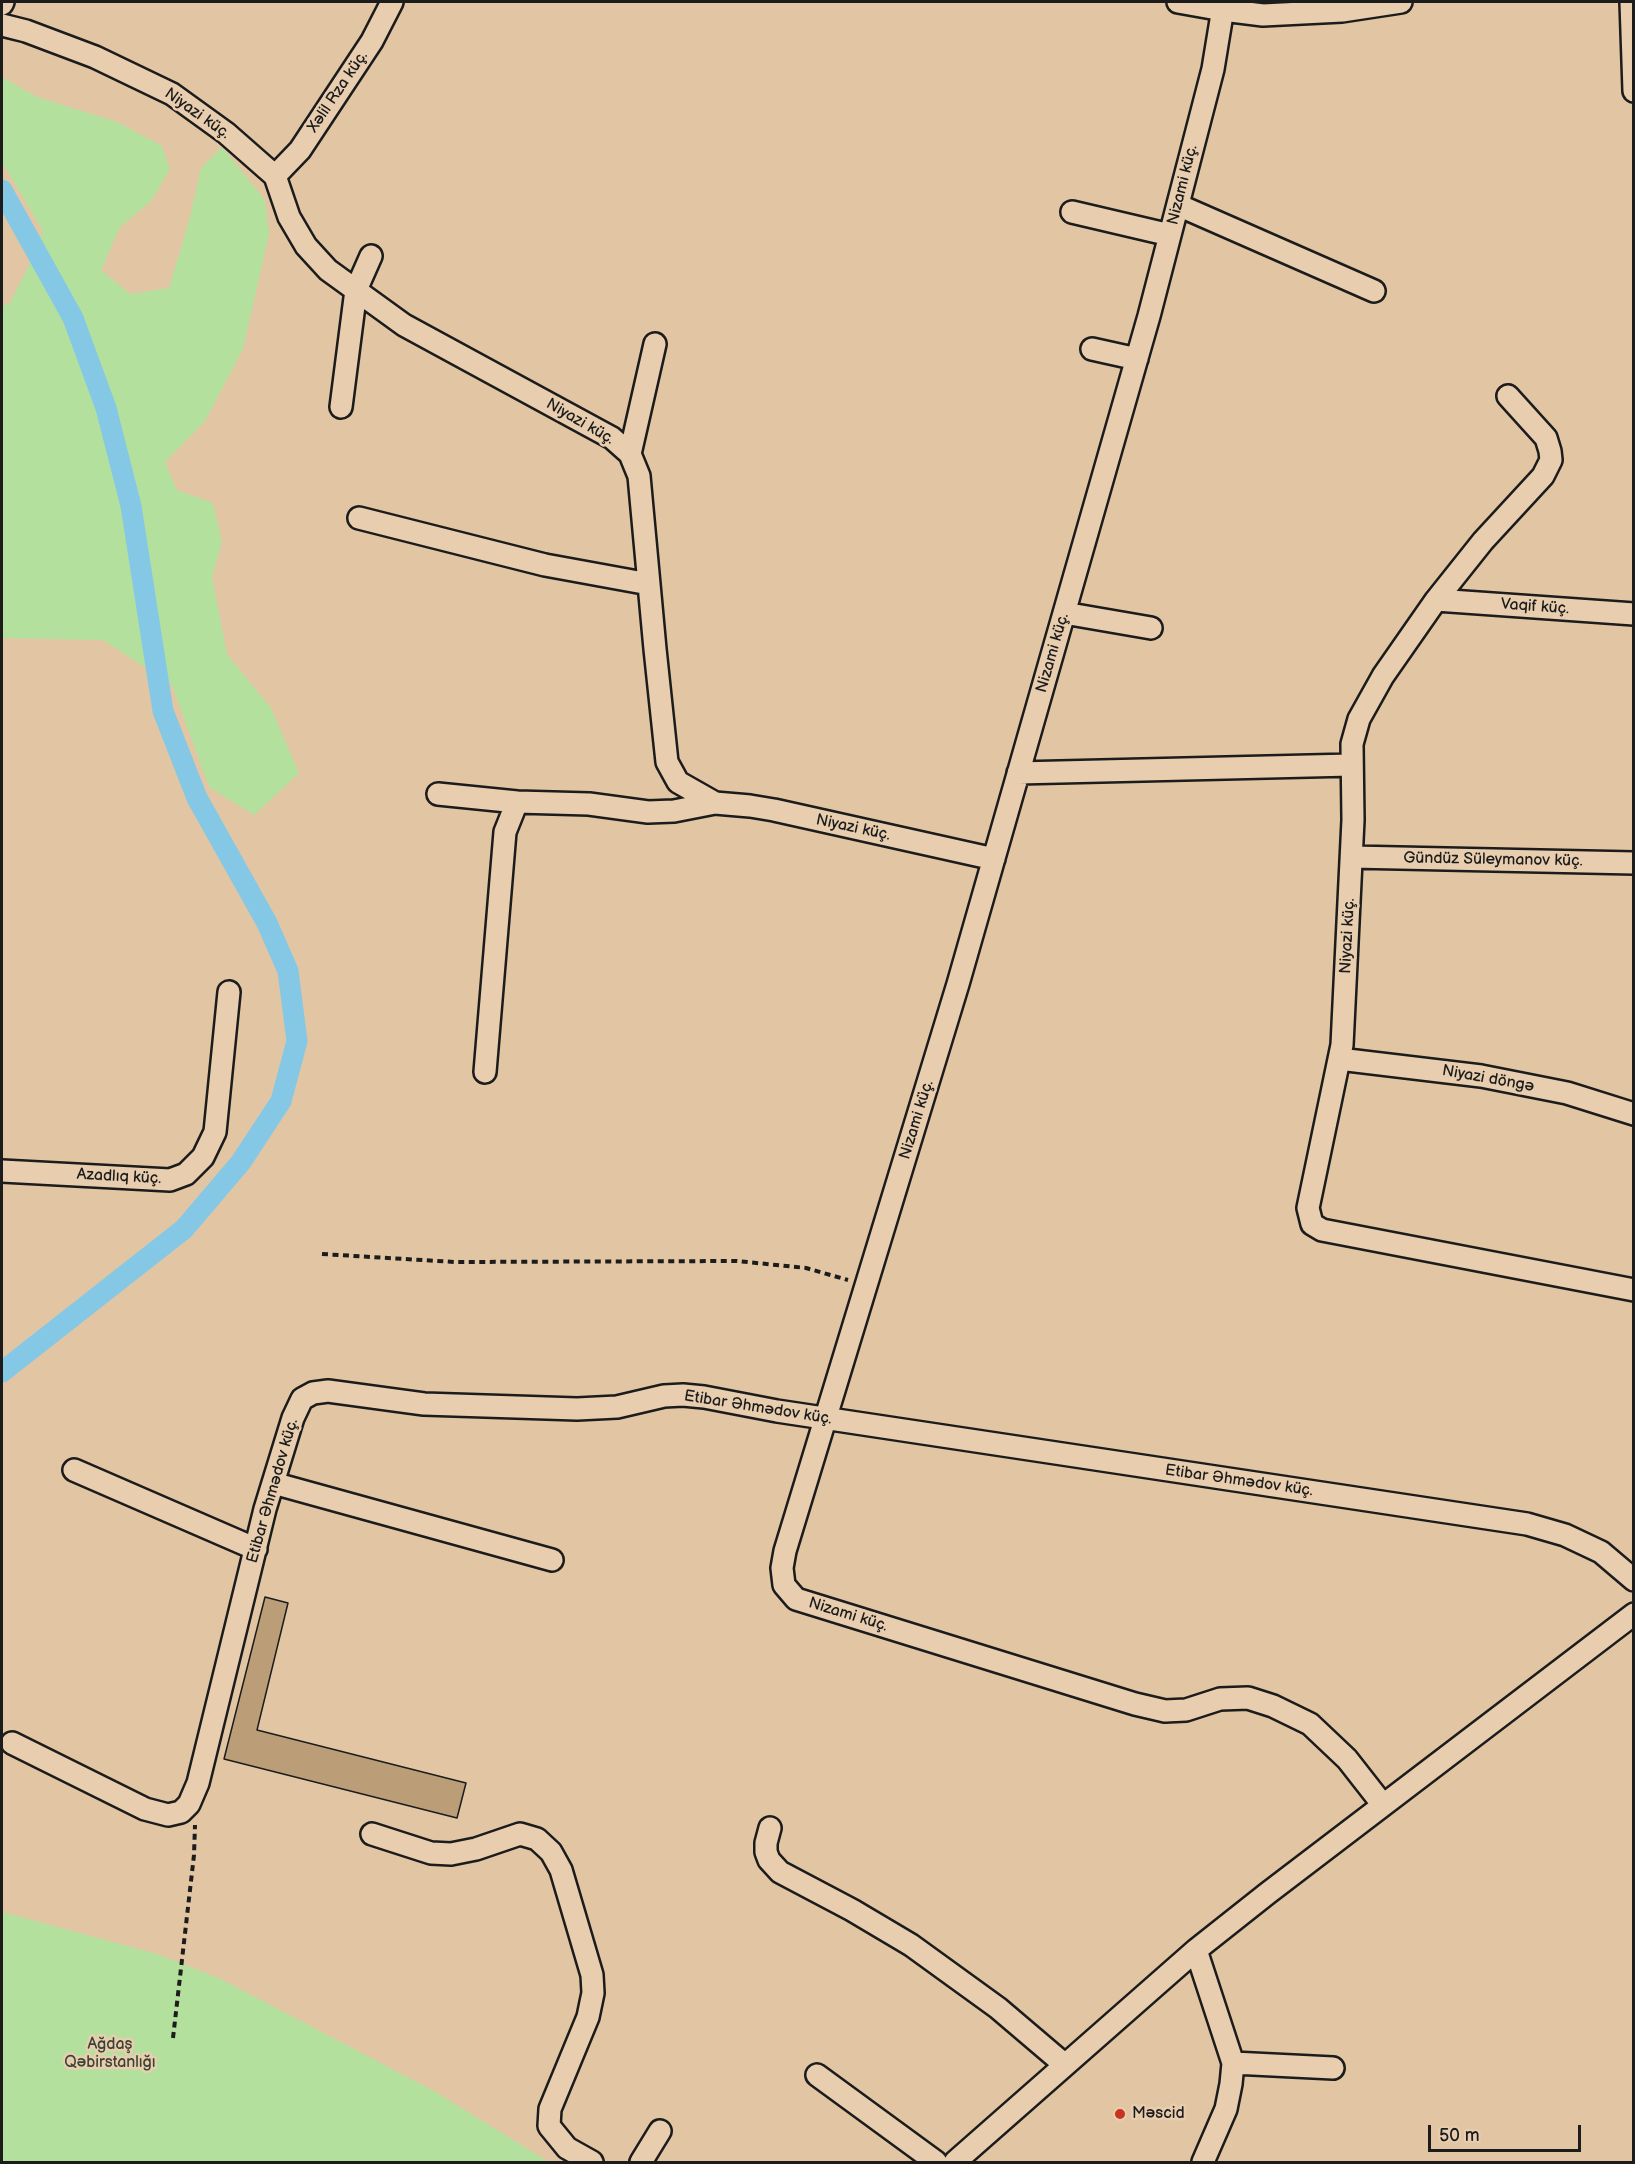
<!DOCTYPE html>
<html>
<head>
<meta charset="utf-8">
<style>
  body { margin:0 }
  #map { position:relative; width:1635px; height:2164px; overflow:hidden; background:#e2c6a3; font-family:"Balsamiq Sans",sans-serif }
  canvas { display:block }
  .frame { position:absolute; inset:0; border:3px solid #1c1c1c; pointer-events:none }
  .scale { position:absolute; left:1428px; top:2125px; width:153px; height:27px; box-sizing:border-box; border:3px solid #1c1c1c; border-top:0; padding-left:8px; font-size:18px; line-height:21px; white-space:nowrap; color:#1c1c1c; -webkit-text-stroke:4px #e8ceaf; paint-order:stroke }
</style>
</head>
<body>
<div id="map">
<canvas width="1635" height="2164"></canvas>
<div class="frame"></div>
<div class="scale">50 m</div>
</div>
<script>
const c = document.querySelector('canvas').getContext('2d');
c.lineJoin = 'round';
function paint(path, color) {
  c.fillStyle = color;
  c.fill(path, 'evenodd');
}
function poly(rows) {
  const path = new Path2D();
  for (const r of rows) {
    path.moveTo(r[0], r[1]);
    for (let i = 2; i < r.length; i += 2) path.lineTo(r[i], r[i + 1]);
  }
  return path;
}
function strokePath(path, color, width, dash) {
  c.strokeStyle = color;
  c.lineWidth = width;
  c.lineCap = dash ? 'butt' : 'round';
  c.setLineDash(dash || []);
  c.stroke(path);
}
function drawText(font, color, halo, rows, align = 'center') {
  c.font = font + ' "Balsamiq Sans",sans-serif';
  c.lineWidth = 5;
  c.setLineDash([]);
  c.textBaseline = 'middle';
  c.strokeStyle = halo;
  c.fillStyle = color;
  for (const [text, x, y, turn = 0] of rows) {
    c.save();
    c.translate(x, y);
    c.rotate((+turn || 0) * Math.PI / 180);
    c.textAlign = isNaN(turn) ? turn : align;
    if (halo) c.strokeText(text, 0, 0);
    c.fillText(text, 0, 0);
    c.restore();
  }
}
paint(poly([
  [2,77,37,97,117,122,162,146,170,169,151,201,120,227,101,270,130,294,169,288,189,221,201,168,222,147,265,200,269,234,243,349,205,421,165,462,177,490,213,503,222,542,212,577,227,654,271,708,299,773,254,815,209,787,172,685,103,640,2,638,2,306,10,303,28,267,43,231,2,162],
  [2,1912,157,1954,221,1979,432,2090,549,2162,2,2162]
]), '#b4e09e');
strokePath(poly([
  [2,190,73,318,106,408,131,506,163,711,197,798,267,923,288,971,297,1041,281,1101,241,1162,184,1229,2,1372]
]), '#84c8e5', 21);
const building = poly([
  [265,1597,288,1603,257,1730,466,1783,457,1818,224,1759,265,1597]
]);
paint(building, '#bb9e78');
strokePath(building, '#1c1c1c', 1.5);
const minor = poly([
  [1178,2,1223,10,1263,15,1342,11,1401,2],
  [1224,2,1213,69,1149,316,958,984,785,1551,782,1568,784,1585,796,1599,1135,1704,1165,1711,1186,1710,1220,1699,1248,1698,1273,1706,1310,1724,1347,1759,1383,1805],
  [1631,2,1634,91],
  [2,4,3,2],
  [2,25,26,31,95,57,172,94,226,133,275,176,289,217,306,246,328,270,404,325,612,438,630,454,639,476,655,649,667,762,678,782,715,803,750,806,774,810,994,859],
  [275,176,300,150,372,41,392,2],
  [1178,205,1374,291],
  [1072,212,1170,235],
  [1092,349,1137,359],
  [1508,396,1546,438,1550,451,1551,460,1543,476,1483,541,1436,600,1383,676,1359,719,1352,744,1353,820,1342,1045,1308,1208,1312,1224,1322,1230,1634,1290],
  [341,407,356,290,371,256],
  [630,454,655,344],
  [359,518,545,565,649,584],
  [1436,600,1634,614],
  [1064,613,1151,628],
  [1018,773,1351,765],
  [438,794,517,802],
  [1352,857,1634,863],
  [1339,1059,1481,1076,1567,1093,1634,1114],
  [485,1072,505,832,517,802,589,804,648,812,674,811,715,803],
  [2,1171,170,1180,186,1174,203,1157,215,1132,229,992],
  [74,1470,256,1549],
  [273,1483,552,1560],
  [12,1743,145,1809,168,1815,181,1812,189,1804,198,1783,265,1509,293,1418,302,1399,313,1393,328,1391,424,1404,577,1409,617,1407,664,1396,683,1395,704,1397,777,1411,1527,1524,1565,1535,1601,1552,1634,1580],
  [770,1828,766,1843,766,1852,769,1860,780,1872,852,1910,911,1945,998,2008,1065,2065],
  [372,1834,431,1853,451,1854,476,1849,520,1834,537,1839,551,1852,561,1870,592,1975,593,1993,588,2017,550,2109,549,2126,567,2148,592,2162],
  [1196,1950,1233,2063,1231,2084,1226,2109,1203,2162],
  [1233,2063,1333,2068],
  [817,2075,936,2162],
  [641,2162,660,2131],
  [955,2162,1196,1950,1268,1893,1634,1614]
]);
strokePath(minor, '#1c1c1c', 26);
strokePath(poly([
  [322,1254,455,1262,737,1261,806,1268,848,1280],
  [173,2038,194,1855,195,1825]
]), '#1c1c1c', 4, [6, 4.5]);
strokePath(minor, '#e8ceaf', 21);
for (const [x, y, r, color] of [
  [1120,2114,6,"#c8321e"]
]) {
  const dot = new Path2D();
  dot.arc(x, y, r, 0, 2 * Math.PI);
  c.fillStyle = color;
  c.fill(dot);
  strokePath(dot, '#e8ceaf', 2);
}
drawText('16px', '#1c1c1c', '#e8ceaf', [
  ["Xəlil Rza küç.",338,92,-56],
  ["Niyazi küç.",197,114,35],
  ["Nizami küç.",1183,185,-76],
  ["Niyazi küç.",580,422,30],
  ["Vaqif küç.",1535,607,4],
  ["Nizami küç.",1053,653,-74],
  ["Niyazi küç.",853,828,12],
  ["Gündüz Süleymanov küç.",1493,860,1],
  ["Niyazi küç.",1348,936,-87],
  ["Niyazi döngə",1488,1079,10],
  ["Nizami küç.",917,1120,-73],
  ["Azadlıq küç.",119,1177,3],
  ["Etibar Əhmədov küç.",758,1408,9],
  ["Etibar Əhmədov küç.",1239,1481,8],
  ["Etibar Əhmədov küç.",273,1491,-74],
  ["Nizami küç.",848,1615,17]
]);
drawText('16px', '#3a4336', '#e8ceaf', [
  ["Ağdaş",110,2045],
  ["Qəbirstanlığı",110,2063]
]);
drawText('16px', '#1c1c1c', '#e8ceaf', [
  ["Məscid",1132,2114]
], 'left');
</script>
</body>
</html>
